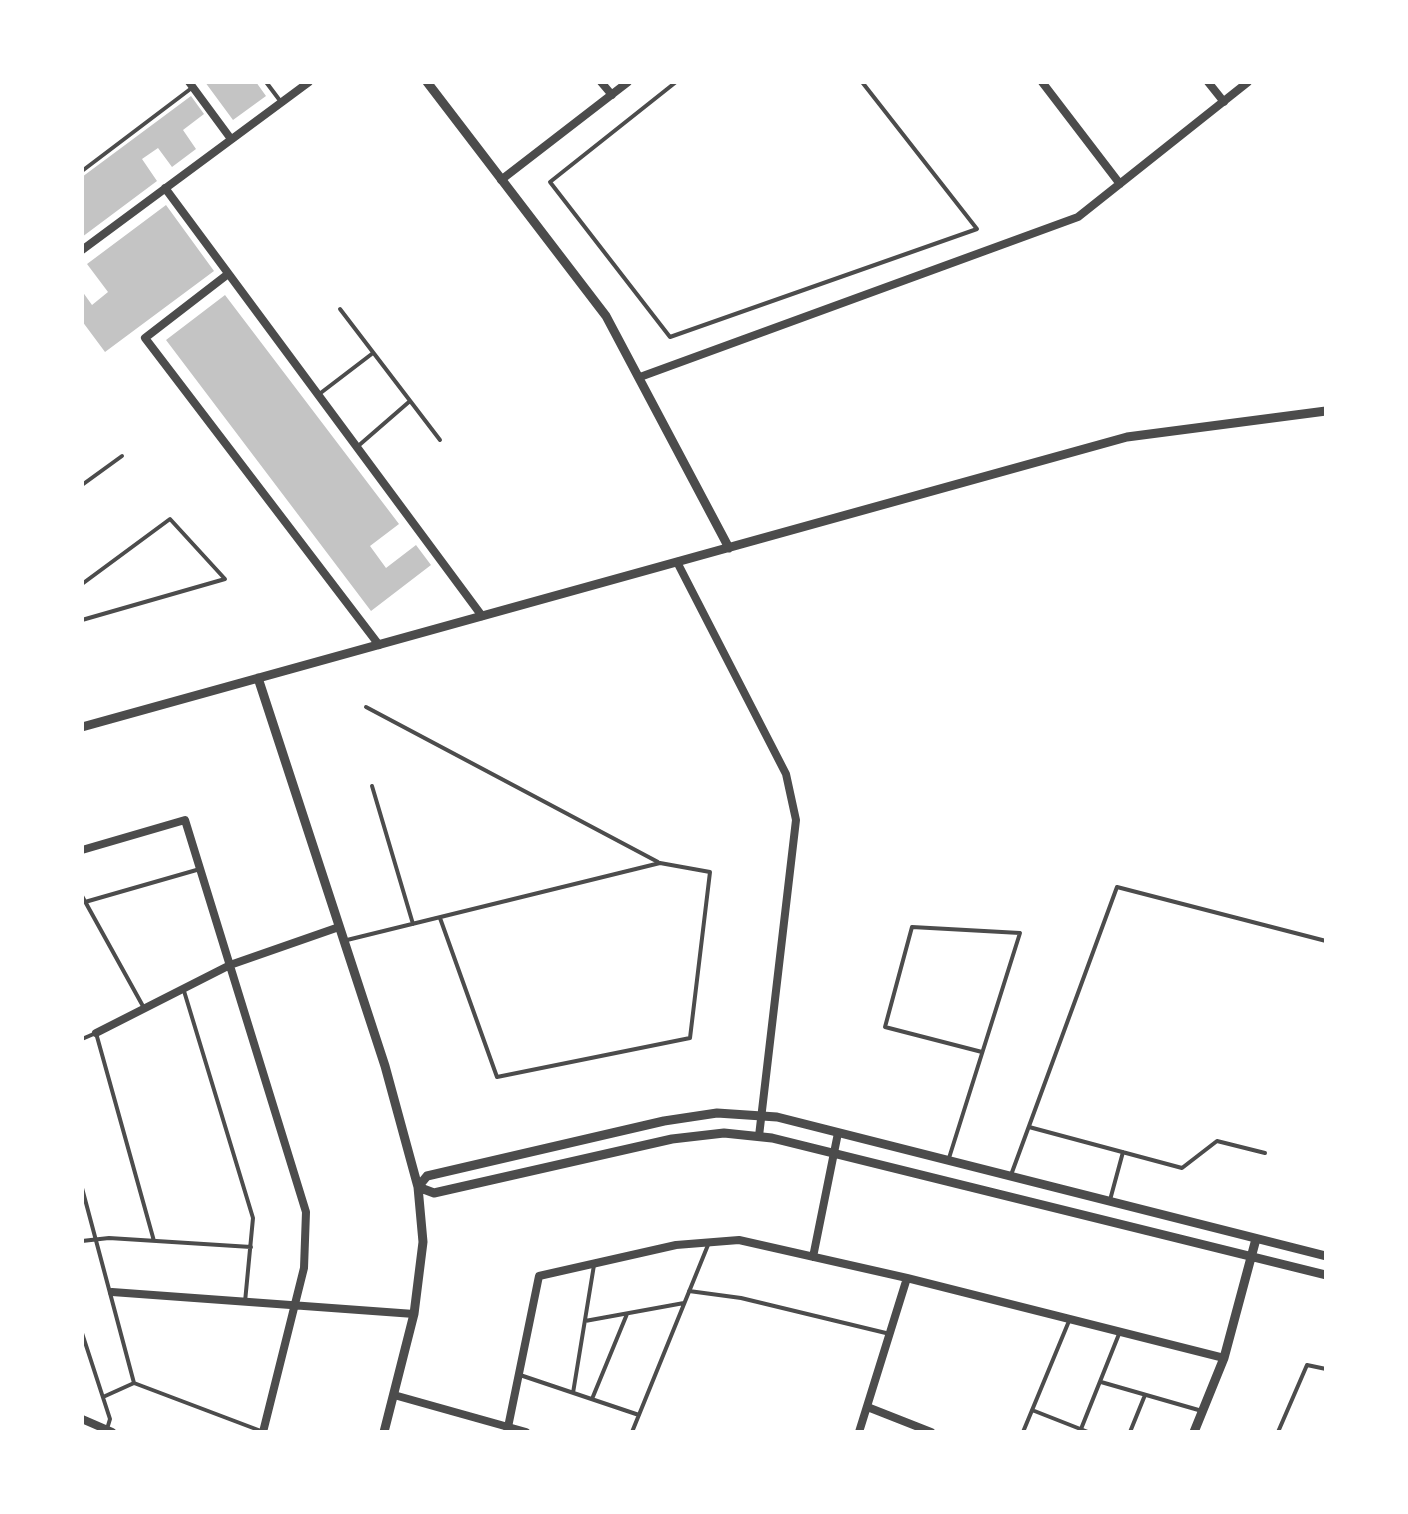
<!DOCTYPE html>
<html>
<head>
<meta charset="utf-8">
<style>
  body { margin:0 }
  #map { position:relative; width:1408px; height:1514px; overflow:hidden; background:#fff; font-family:"Work Sans",sans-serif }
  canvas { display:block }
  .frame { position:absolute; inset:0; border:84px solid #fff; pointer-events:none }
</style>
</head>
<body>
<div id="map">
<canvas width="1408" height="1514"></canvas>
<div class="frame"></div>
</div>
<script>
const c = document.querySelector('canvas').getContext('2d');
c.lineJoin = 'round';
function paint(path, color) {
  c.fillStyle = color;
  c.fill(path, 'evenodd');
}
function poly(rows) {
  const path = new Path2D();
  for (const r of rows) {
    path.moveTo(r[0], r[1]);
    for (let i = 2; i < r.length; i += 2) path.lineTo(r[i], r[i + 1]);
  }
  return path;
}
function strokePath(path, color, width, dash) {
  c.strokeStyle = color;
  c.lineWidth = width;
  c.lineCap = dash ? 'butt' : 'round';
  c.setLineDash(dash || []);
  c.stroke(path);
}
paint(poly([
  [205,82,256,82,266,96,233,120],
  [191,96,204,114,183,130,196,149,172,167,158,148,142,159,157,181,82,237,82,177],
  [166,205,214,271,105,352,82,321,82,291,92,305,108,292,87,264],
  [225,295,399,524,370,546,386,568,416,545,431,565,371,611,166,340]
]), '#c4c4c4');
strokePath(poly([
  [266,82,281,102],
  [676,82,550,182,670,337,977,229,862,82],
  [82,171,193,87],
  [340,309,440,440],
  [318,395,373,353],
  [357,447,410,401],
  [82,485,122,456],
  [82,584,170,519,225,579,82,620],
  [366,707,658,862],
  [372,786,413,924],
  [82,896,144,1008],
  [85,902,200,869],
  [347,940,660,863,710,872,690,1038,497,1077,440,918],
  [184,991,253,1218,245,1302],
  [82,1039,96,1033,154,1241],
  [1029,1127,1182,1168,1217,1141,1265,1153],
  [949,1158,1020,933,912,927,885,1027,982,1052],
  [1011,1175,1117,887,1326,941],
  [82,1188,134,1383,261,1431],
  [1110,1200,1123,1152],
  [82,1241,109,1238,251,1247],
  [689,1291,741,1298,890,1334],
  [585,1321,684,1303],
  [82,1333,110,1419,107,1429],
  [520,1375,639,1415],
  [1101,1382,1202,1411],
  [573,1393,594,1265],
  [103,1397,134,1383],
  [592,1399,627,1314],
  [1032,1410,1088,1432],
  [1081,1429,1119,1334],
  [632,1432,708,1245],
  [1023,1432,1069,1321],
  [1130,1432,1145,1395],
  [1278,1432,1307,1365,1326,1369]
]), '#4c4c4c', 4);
strokePath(poly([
  [189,82,231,139],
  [601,82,612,95],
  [1042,82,1120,184],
  [1208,82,1224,102],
  [501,180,628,82],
  [165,188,482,616],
  [82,250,309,82],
  [228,274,145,338,379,645],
  [640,377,1078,217,1248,82],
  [677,562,786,774,796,820,759,1136],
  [82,850,185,820,306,1212,304,1268,263,1432],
  [96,1033,230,965,339,927],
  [813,1257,838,1133],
  [112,1292,414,1314],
  [394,1395,526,1432],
  [870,1408,931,1432],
  [82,1419,112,1432],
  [507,1432,539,1276,676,1245,739,1240,907,1278,1224,1358],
  [859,1432,907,1278]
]), '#4c4c4c', 8);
strokePath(poly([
  [427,82,606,316,729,548],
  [258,678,385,1066,418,1187,423,1242,414,1314,384,1432],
  [82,727,1127,437,1326,411],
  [1326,1256,777,1117,717,1113,664,1121,427,1176,418,1187,434,1193,672,1139,724,1133,772,1138,1326,1275],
  [1194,1432,1224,1358,1256,1239]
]), '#4c4c4c', 9);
</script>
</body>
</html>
